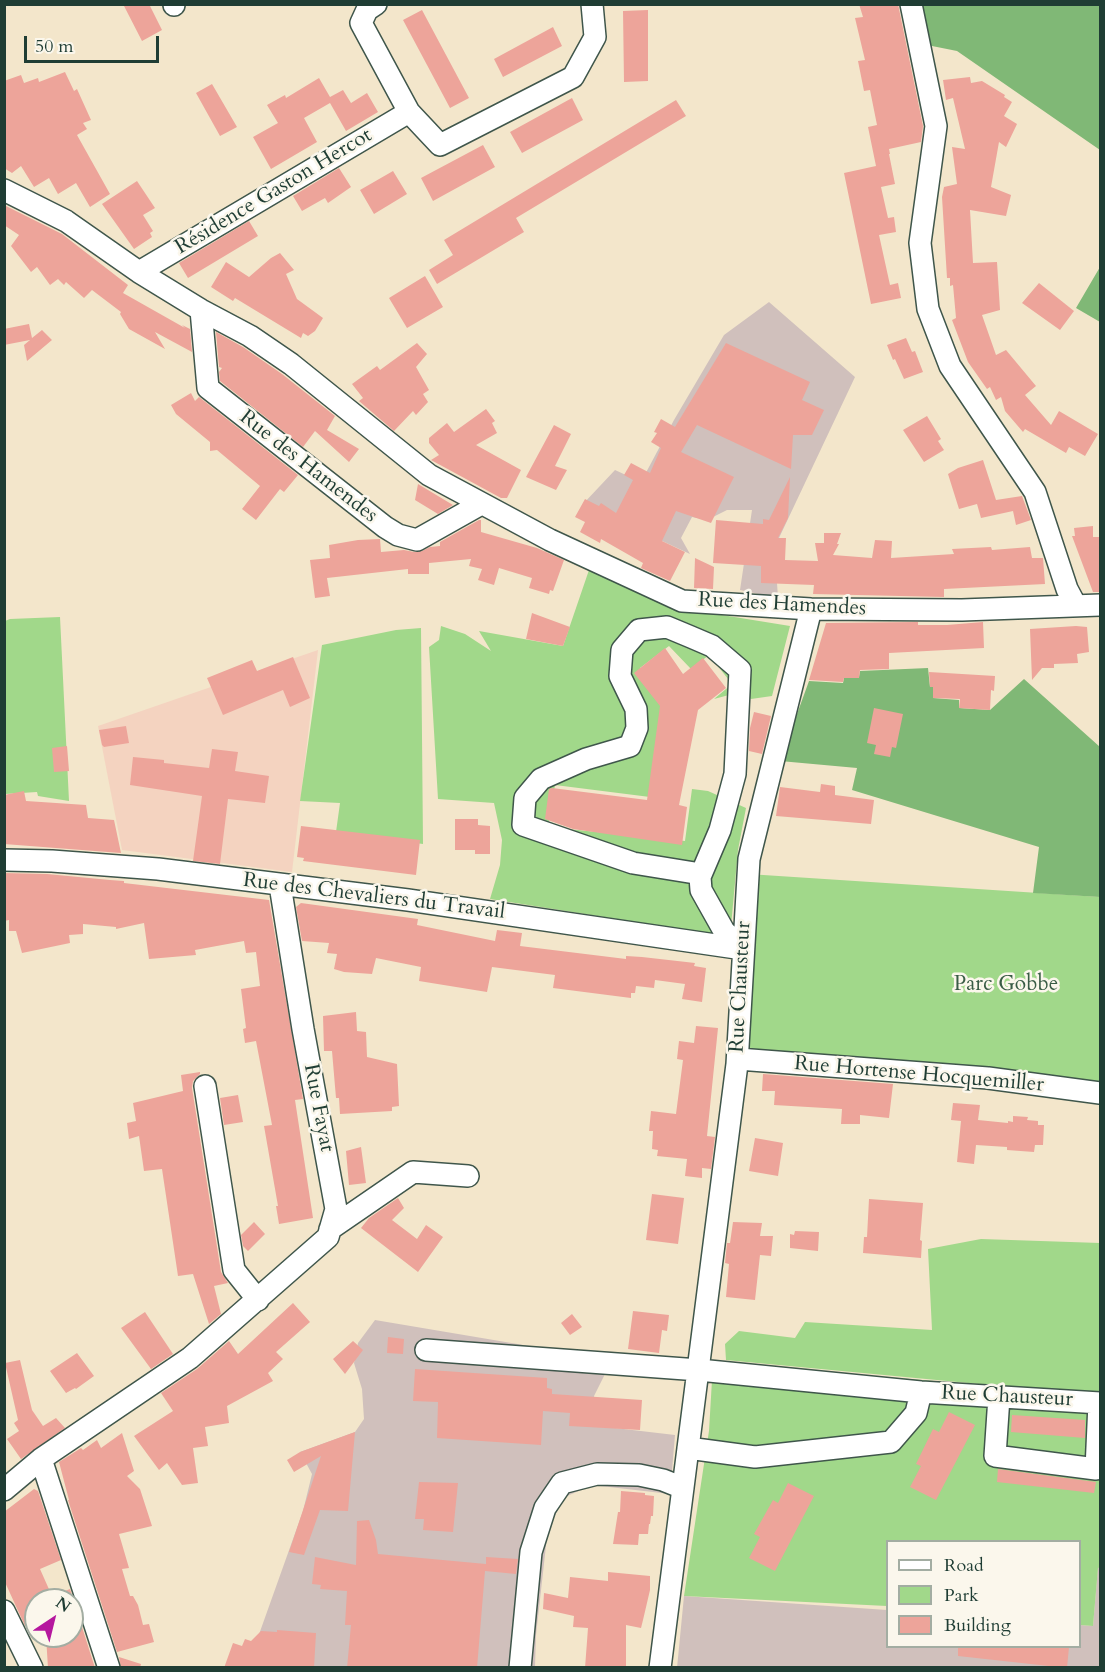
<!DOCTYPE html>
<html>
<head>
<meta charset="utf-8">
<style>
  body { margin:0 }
  #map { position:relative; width:1105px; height:1672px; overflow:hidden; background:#f3e6cb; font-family:Cardo,serif }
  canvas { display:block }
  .frame { position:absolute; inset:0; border:6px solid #1f3d34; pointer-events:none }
  .legend { position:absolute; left:886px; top:1540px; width:195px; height:108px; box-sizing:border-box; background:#fbf7ec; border:2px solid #a3ada2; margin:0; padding:8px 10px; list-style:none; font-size:18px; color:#1f3d34 }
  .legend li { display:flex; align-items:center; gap:12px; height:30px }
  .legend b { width:30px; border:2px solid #a3ada2 }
  .north { position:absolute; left:24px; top:1588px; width:60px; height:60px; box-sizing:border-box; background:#fbf7ec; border:2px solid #a3ada2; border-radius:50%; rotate:35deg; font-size:16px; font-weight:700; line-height:24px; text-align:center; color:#1f3d34 }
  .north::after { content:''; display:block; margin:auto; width:21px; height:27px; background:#b5179e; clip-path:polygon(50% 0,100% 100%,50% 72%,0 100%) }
  .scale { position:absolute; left:24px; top:36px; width:135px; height:27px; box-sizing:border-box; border:3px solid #1f3d34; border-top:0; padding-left:8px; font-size:18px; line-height:21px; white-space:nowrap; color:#1f3d34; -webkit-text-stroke:4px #fbf7ec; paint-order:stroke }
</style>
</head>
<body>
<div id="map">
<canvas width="1105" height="1672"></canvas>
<div class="frame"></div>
<ul class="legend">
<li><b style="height:8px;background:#fff"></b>Road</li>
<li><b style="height:16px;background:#a1d88a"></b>Park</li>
<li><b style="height:16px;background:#eda49a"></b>Building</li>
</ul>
<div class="north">N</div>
<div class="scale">50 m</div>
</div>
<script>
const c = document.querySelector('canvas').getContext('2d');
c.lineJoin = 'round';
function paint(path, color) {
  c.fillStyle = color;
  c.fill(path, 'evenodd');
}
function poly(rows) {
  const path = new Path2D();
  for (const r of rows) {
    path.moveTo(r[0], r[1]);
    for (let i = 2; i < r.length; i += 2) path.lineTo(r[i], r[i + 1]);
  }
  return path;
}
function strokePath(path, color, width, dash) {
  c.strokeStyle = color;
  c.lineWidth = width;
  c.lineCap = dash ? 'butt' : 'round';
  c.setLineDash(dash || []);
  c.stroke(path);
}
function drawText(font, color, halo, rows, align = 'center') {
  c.font = font + ' Cardo,serif';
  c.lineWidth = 5;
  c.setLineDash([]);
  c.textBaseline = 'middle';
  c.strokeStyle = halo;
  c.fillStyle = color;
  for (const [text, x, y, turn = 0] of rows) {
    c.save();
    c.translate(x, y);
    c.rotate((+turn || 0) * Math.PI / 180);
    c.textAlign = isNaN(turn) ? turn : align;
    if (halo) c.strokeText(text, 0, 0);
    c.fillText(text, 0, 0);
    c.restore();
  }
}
paint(poly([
  [318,650,292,872,122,850,98,726]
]), '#f4d3c0');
paint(poly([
  [769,302,855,377,779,538,777,583,778,598,740,590,752,510,727,510,707,520,692,517,681,538,690,554,583,504,615,470,641,482,674,420,724,335],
  [375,1320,553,1350,616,1352,594,1396,598,1426,675,1435,670,1494,592,1485,565,1497,548,1528,536,1635,535,1667,247,1668,303,1511,312,1474,300,1452,355,1432,364,1419,362,1389,354,1363,358,1343],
  [1098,1567,1100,1567,1100,1667,677,1668,684,1596,887,1610,888,1646,1080,1646,1080,1625,1093,1626]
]), '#d0c0bc');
paint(poly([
  [589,570,677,604,722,615,790,626,772,696,751,699,740,692,714,699,732,684,709,655,691,669,669,646,640,668,665,703,650,797,555,785,548,827,685,841,692,789,708,791,746,808,738,850,731,926,718,935,490,899,500,865,502,840,494,803,438,799,429,647,439,640,441,626,465,634,491,651,479,631,563,646],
  [60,617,69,801,38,796,37,792,5,794,5,621,10,619],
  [421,628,423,844,336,832,340,803,300,801,322,645,396,630],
  [748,874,1100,897,1100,1093,738,1059],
  [981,1239,1100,1243,1100,1567,1098,1568,1093,1626,1080,1625,1080,1542,888,1542,887,1606,684,1596,709,1431,713,1363,1021,1388,726,1360,725,1344,739,1331,795,1338,805,1322,932,1330,928,1249]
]), '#a1d88a');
paint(poly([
  [917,5,1100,5,1100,150,957,51,927,45],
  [1100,267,1100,322,1076,308],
  [928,668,930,687,935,687,933,698,959,700,959,708,990,710,1024,679,1100,747,1100,897,1033,893,1039,847,852,790,857,768,780,761,809,681,843,683,844,678,859,677,860,671]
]), '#80b876');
paint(poly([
  [123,4,149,4,162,30,142,41],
  [859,4,898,4,923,126,921,142,889,149,890,154,889,154,895,184,881,187,888,218,894,217,896,232,879,235,890,285,898,283,901,298,871,304,844,173,876,166,868,127,877,125,870,90,864,91,858,61,865,60,855,18,863,17],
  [422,10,469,98,450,108,403,20],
  [648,10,648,81,624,82,623,11],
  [553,27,562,46,503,77,494,59],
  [65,72,74,91,77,89,91,120,83,123,87,129,77,135,110,194,90,207,76,183,58,194,49,178,34,187,21,166,12,173,4,168,4,81,21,75,24,83,38,78,39,82],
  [970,77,971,83,982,81,1005,95,1004,97,1012,102,1004,116,1017,124,1006,147,999,142,991,187,1011,195,1006,216,970,210,973,263,997,262,1000,310,982,315,996,355,1006,350,1036,386,1025,395,1051,425,1059,411,1098,434,1085,456,1069,447,1066,453,1025,429,1023,432,1005,411,1001,397,996,400,990,387,987,389,968,362,952,320,956,318,953,285,950,286,950,278,947,278,942,197,944,187,957,184,952,147,965,149,953,98,946,100,943,80],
  [319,78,330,97,343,90,351,103,367,93,378,112,346,131,330,103,304,118,317,142,271,169,253,137,278,123,267,105,285,95,286,98],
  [212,84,237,127,220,136,196,93],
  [572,98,583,120,522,153,510,132],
  [676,100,686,116,516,218,524,232,437,284,429,270,453,255,444,240],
  [483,145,495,167,433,201,421,178],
  [339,168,351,187,328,203,325,198,302,211,293,196],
  [393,171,407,194,374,214,360,190],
  [137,181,155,208,143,215,153,231,150,233,152,237,134,249,102,204],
  [4,205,62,234,128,285,123,293,185,328,182,325,190,329,192,352,155,332,165,349,129,329,120,314,121,312,92,290,84,298,66,282,64,285,58,279,50,285,37,267,31,272,11,246,19,235,4,225],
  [249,221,258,236,188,278,179,263],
  [280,253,294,270,286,274,297,299,323,318,315,331,308,336,303,333,301,338,235,298,233,301,211,287,226,262,249,277,271,258],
  [425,276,443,307,407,328,389,298],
  [1039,283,1074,311,1060,330,1022,303],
  [29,324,32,338,42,330,52,340,27,361,24,345,30,340,4,345,4,329],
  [216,332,243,347,282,374,335,416,327,430,359,449,349,462,315,431,303,447,220,381,219,372,222,368,219,367],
  [906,338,912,352,915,351,923,372,904,379,895,359,893,360,887,345],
  [417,343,427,354,416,367,429,390,423,394,428,402,416,415,413,411,394,431,359,401,363,398,352,384,377,366,380,370],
  [726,343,810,382,802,400,824,410,812,435,793,435,791,469,697,425,681,452,734,477,711,523,676,511,662,541,685,552,670,581,641,568,643,563,601,539,600,543,580,532,585,522,575,517,585,499,599,506,601,503,616,513,633,480,624,475,631,463,650,473,661,448,651,442,657,433,654,432,661,419,675,427],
  [191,393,195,401,199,397,298,475,284,492,280,489,256,520,242,509,260,486,217,450,210,451,210,442,176,414,171,405],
  [486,409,495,421,492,423,497,433,476,445,521,470,507,498,501,498,431,460,439,455,429,443,429,438,447,423,454,432],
  [927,416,941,439,938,441,944,450,924,462,903,430],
  [554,425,571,434,555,466,567,470,556,490,526,477],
  [983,460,996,500,1022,496,1031,520,1016,525,1013,511,981,518,977,504,959,509,948,474,958,468],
  [790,477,788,518,778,538,786,538,785,560,818,561,815,543,824,543,824,533,841,533,837,544,839,544,833,555,872,558,875,540,892,541,891,558,954,554,952,549,991,547,992,550,1030,547,1032,558,1043,558,1045,584,944,589,944,597,813,594,814,585,761,583,761,566,713,563,716,520,763,524,763,519,769,520],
  [418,484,453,505,438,514,415,500],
  [479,520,481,520,481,532,537,548,564,560,553,591,550,590,549,594,529,588,532,578,499,568,494,585,478,580,482,569,469,566,471,559,429,563,429,574,408,574,408,569,327,578,330,596,315,598,310,560,330,558,329,545,358,540,380,539,381,552,404,550,414,552,422,551,430,547,440,546,440,542],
  [1093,526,1093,537,1101,537,1101,592,1093,592,1072,536,1075,536,1074,528],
  [695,558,714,567,713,589,694,588],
  [532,613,570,627,563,646,526,639],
  [918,622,918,625,947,625,983,622,984,648,889,653,889,669,860,670,859,678,844,678,843,682,809,680,826,623],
  [1076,626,1087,627,1089,652,1077,654,1078,663,1054,664,1054,668,1042,668,1032,680,1030,629],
  [665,648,683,674,703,658,726,688,698,710,679,805,687,807,682,845,573,829,545,819,549,789,552,788,647,800,660,706,634,673],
  [293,657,310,698,290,707,283,690,223,715,207,678,252,660,257,671],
  [929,672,995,676,994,691,991,690,990,710,959,708,960,699,933,698,933,687,930,687],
  [874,708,903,714,896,748,892,747,890,757,874,754,876,745,867,743],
  [754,712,771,716,762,754,749,751,750,728],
  [126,726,129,743,104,747,102,745,99,730],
  [67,746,69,771,54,772,52,748],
  [212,749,238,752,235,771,269,776,265,803,228,799,220,864,193,861,202,796,130,785,133,757,164,760,164,763,209,768],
  [821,784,835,786,835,795,874,800,871,824,776,816,780,787,820,792],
  [24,791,26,801,86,805,88,818,114,820,121,853,4,844,4,795],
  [455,819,478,819,478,825,490,826,490,854,475,854,475,850,455,850],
  [301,826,420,840,416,875,303,861,304,858,297,857],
  [4,873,47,874,110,880,124,881,124,883,269,900,303,1099,295,1100,313,1218,279,1224,276,1206,278,1206,264,1126,272,1125,256,1041,245,1043,243,1029,246,1028,241,989,260,986,256,952,246,953,244,941,195,950,196,955,149,959,144,923,116,929,116,927,83,924,83,934,69,935,70,943,22,953,16,931,9,931,9,920,4,921],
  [301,903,418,919,417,925,495,941,497,930,522,933,520,946,626,959,626,956,642,957,695,963,694,966,706,968,702,1002,682,999,685,984,655,980,654,988,636,986,635,993,631,993,631,998,553,988,555,975,492,967,487,992,419,981,421,967,376,958,372,974,344,972,334,969,337,954,327,953,329,943,302,941,296,907],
  [356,1012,357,1031,366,1032,367,1057,397,1064,399,1106,392,1107,392,1111,340,1114,339,1098,336,1098,332,1051,324,1051,323,1016],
  [696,1026,718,1028,707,1136,715,1137,711,1169,702,1168,702,1178,685,1176,687,1159,657,1156,658,1150,652,1149,653,1131,649,1131,651,1111,676,1114,683,1060,677,1059,679,1041,694,1043],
  [200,1072,200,1074,193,1081,192,1088,221,1272,228,1283,214,1286,221,1314,209,1324,193,1274,178,1276,162,1169,144,1171,139,1136,129,1139,127,1123,136,1121,133,1103,183,1091,181,1075],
  [763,1074,893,1084,889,1118,860,1115,860,1124,841,1124,842,1109,774,1105,775,1091,762,1091],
  [238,1095,243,1122,224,1125,220,1098],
  [953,1103,980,1105,978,1120,1008,1123,1008,1121,1013,1122,1013,1116,1028,1117,1027,1120,1038,1121,1038,1125,1044,1125,1043,1145,1035,1145,1034,1152,1007,1150,1007,1147,976,1145,974,1164,957,1162,961,1121,951,1120],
  [755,1138,783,1143,778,1176,749,1171],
  [361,1147,366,1183,349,1185,346,1151],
  [652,1194,684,1198,678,1244,646,1240],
  [398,1198,404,1208,392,1220,417,1239,426,1225,443,1237,418,1272,361,1228,369,1218],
  [869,1199,923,1203,920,1240,922,1241,921,1258,863,1253,864,1237,867,1237],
  [254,1222,265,1234,248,1251,243,1246,241,1235],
  [733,1222,762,1223,760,1236,773,1236,771,1256,760,1255,755,1300,726,1297,729,1264,725,1263,727,1243,730,1243],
  [795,1231,819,1232,818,1251,790,1248,790,1234,794,1235],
  [293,1303,310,1322,276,1352,283,1359,268,1373,273,1381,227,1406,229,1423,205,1427,208,1446,193,1448,198,1483,182,1485,167,1463,159,1470,134,1436,173,1411,161,1393,197,1369,229,1341,238,1354],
  [633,1311,669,1315,667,1331,662,1330,659,1353,628,1349],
  [145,1312,173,1354,151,1369,121,1328],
  [572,1314,582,1327,570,1335,561,1323],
  [388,1337,404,1339,403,1354,387,1353],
  [353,1341,363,1350,345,1374,333,1359],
  [77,1353,94,1376,76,1389,75,1388,66,1393,50,1371],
  [20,1360,32,1410,43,1426,56,1418,65,1428,21,1459,7,1439,19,1431,14,1423,18,1420,5,1363],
  [415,1369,547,1378,547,1388,552,1389,552,1394,642,1400,640,1430,569,1426,570,1413,543,1411,541,1445,437,1438,438,1402,413,1401],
  [949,1412,975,1425,936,1500,910,1487,921,1466,916,1464,933,1429,939,1432],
  [1012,1415,1085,1420,1085,1438,1011,1432],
  [355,1432,348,1511,320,1510,304,1555,289,1552,321,1456,294,1472,287,1460,300,1452],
  [122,1433,134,1471,127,1476,140,1489,152,1526,119,1534,129,1568,122,1569,130,1596,133,1596,138,1605,143,1625,149,1624,154,1642,117,1652,68,1500,69,1500,59,1462,81,1448,83,1450,97,1440,101,1448],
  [998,1469,1096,1482,1094,1493,997,1482],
  [419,1482,458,1483,453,1532,423,1530,424,1519,415,1519],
  [788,1483,814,1496,775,1571,749,1558,760,1537,754,1534,773,1500,778,1503],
  [34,1489,38,1491,61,1560,40,1569,52,1596,70,1589,95,1668,48,1668,46,1636,74,1636,72,1629,72,1600,36,1600,36,1621,25,1626,4,1580,4,1512],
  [621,1491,645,1493,645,1495,654,1496,653,1516,651,1516,650,1524,649,1524,648,1534,639,1534,638,1545,613,1544,618,1512,620,1512],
  [369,1520,376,1540,378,1554,486,1564,486,1557,518,1559,516,1574,485,1571,477,1668,347,1668,351,1625,345,1625,347,1591,320,1589,321,1585,312,1584,315,1557,356,1565,357,1521],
  [608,1572,650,1576,650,1590,643,1620,641,1628,626,1625,626,1668,585,1668,588,1628,573,1627,574,1616,543,1609,544,1593,568,1598,570,1577,608,1581],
  [277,1630,316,1633,314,1668,224,1668,233,1643,242,1646,245,1639,251,1641,261,1631,277,1632],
  [958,1647,1069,1647,1067,1668,958,1656],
  [119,1657,141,1664,140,1668,121,1668]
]), '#eda49a');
const minor = poly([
  [376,4,367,10,361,23,409,112,440,145,573,77,595,37,592,4],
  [911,4,936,126,920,243,928,309,950,366,1035,492,1067,589,1076,606],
  [174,5,174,4],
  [4,190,66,221,139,272,201,310,250,336,291,364,429,475,550,540,682,601,811,609,962,610,1100,605],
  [139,272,409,112],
  [201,310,208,388,385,527,398,535,417,540,481,504],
  [4,860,52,861,158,869,408,900,743,949],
  [701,874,633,863,523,825,525,798,541,779,586,759,630,746,637,728,636,709,620,676,622,650,639,630,667,627,691,637,712,646,740,670,735,774,720,830,700,877,701,890,724,931,743,949],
  [738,1059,988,1078,1100,1093],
  [205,1086,234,1270,258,1300],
  [330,1229,413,1172,468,1176],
  [426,1350,699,1370,921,1392,1100,1403],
  [999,1397,995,1456,1096,1469,1099,1403],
  [688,1448,755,1457,891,1442,916,1413,921,1392],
  [41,1459,109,1668],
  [4,1490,41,1459,190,1358,328,1237,336,1209,303,1029,280,885],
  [4,1611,32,1668],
  [520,1668,531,1552,545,1508,562,1483,597,1474,639,1475,663,1480,683,1488],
  [660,1668,737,1064,749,859,811,609]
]);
strokePath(minor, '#3f564b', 24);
strokePath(minor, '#fff', 21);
drawText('21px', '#1f3d34', '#fbf7ec', [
  ["Résidence Gaston Hercot",274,192,-31],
  ["Rue des Hamendes",308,467,38],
  ["Rue des Hamendes",782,605,3],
  ["Rue des Chevaliers du Travail",374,897,7],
  ["Rue Chausteur",741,987,-87],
  ["Rue Hortense Hocquemiller",919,1075,5],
  ["Rue Fayat",318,1108,79],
  ["Rue Chausteur",1007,1397,3]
]);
drawText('21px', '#395c45', '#fbf7ec', [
  ["Parc Gobbe",1006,985]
]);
</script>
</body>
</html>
